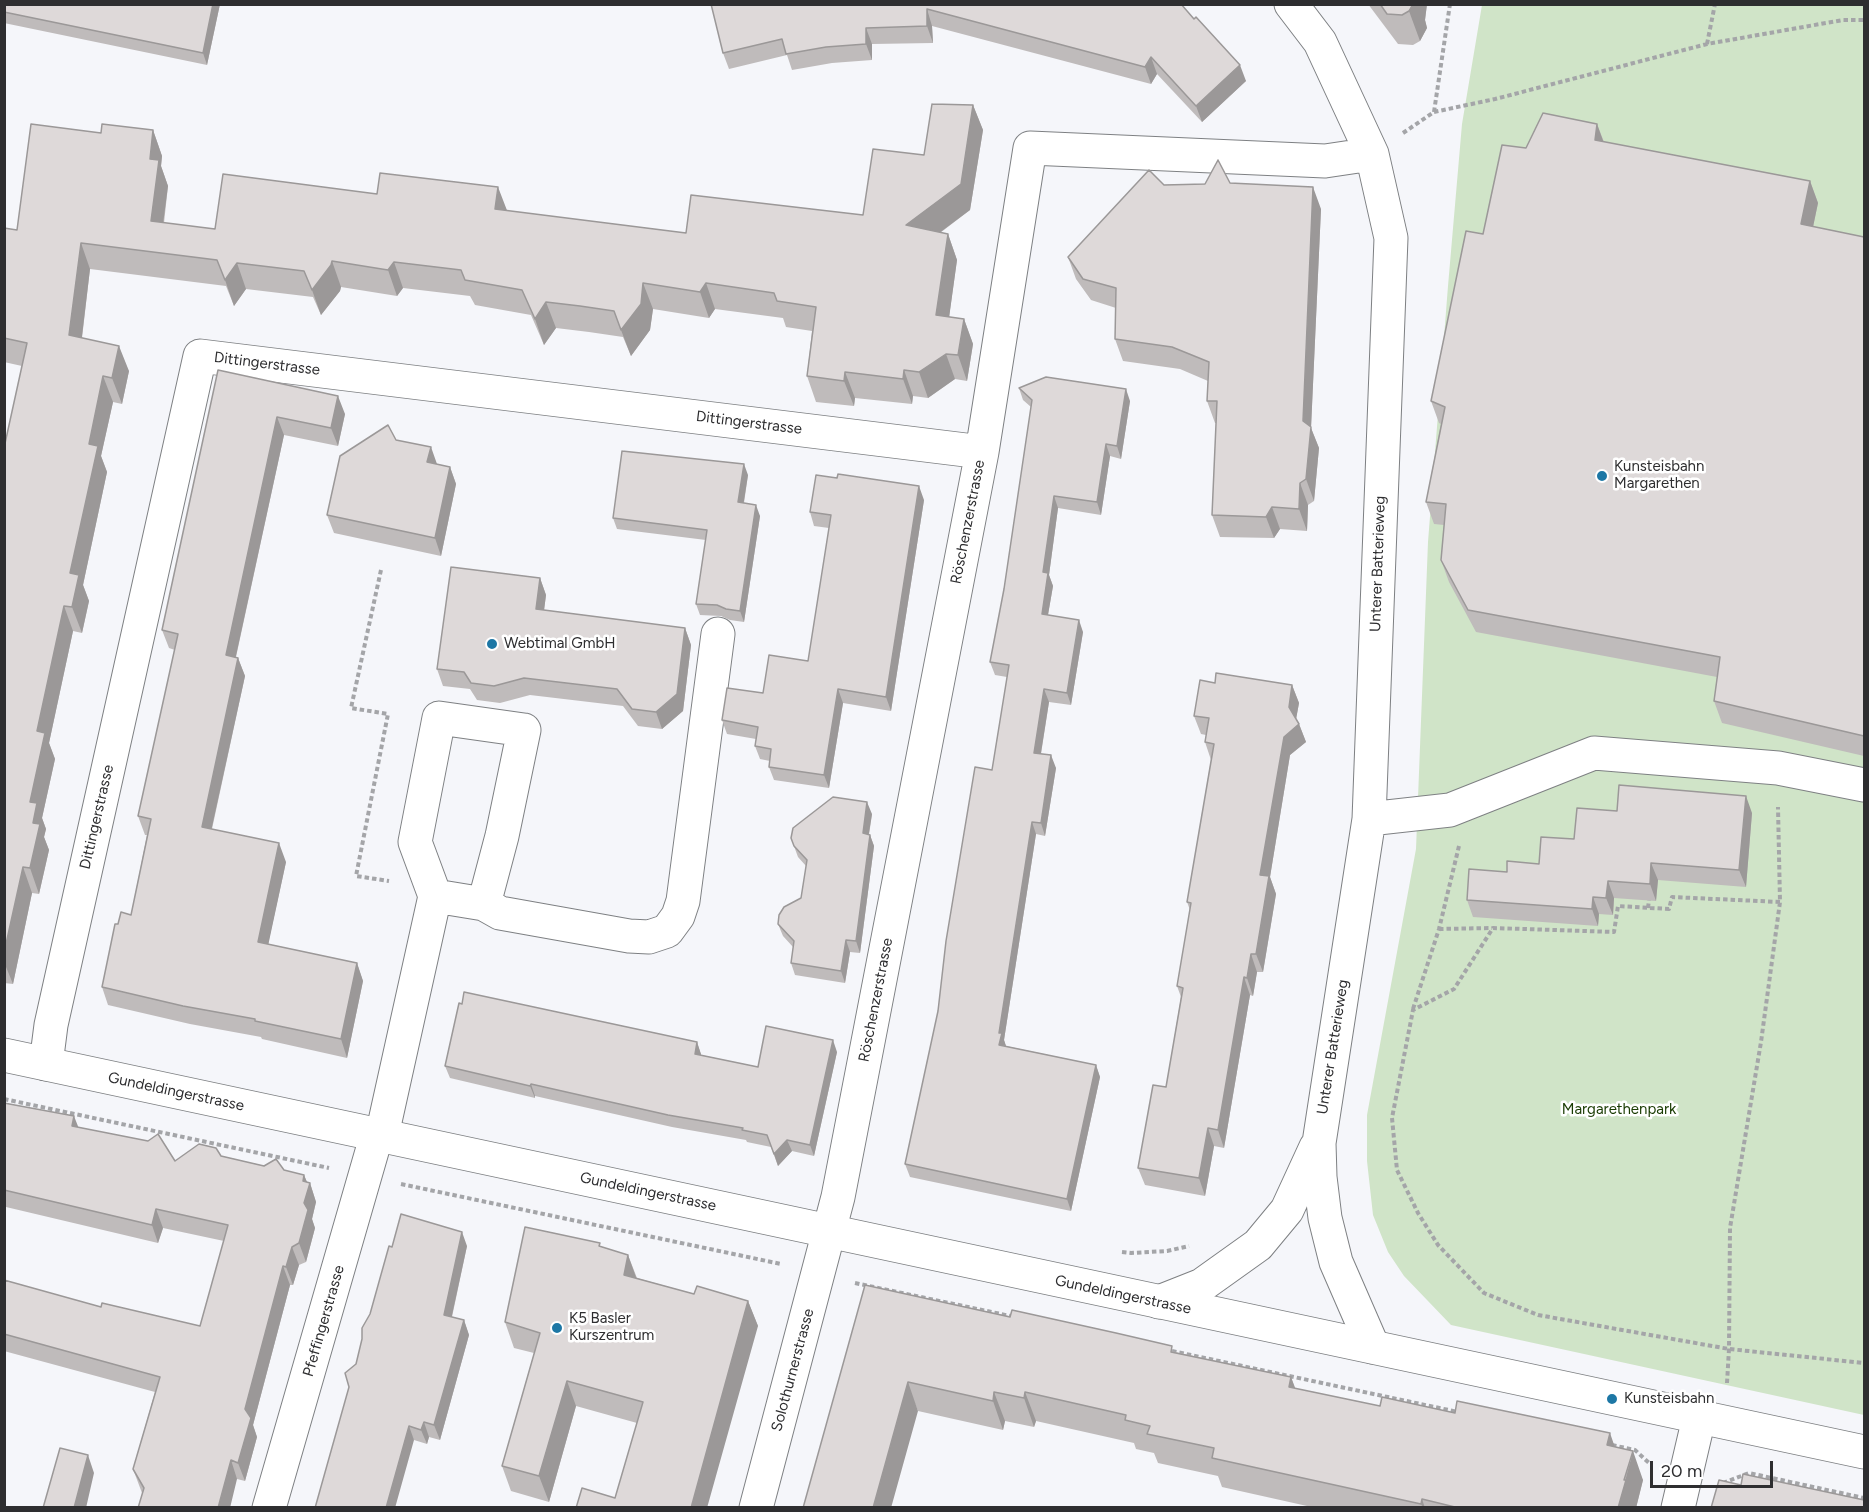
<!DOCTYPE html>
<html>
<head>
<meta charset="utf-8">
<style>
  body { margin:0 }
  #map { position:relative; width:1869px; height:1512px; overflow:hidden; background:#f5f6fa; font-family:Figtree,sans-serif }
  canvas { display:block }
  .frame { position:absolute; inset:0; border:6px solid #2e2e30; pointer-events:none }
  .scale { position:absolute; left:1650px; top:1461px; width:123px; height:27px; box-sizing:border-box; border:3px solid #2e2e30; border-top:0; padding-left:8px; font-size:18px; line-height:21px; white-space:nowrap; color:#2e2e30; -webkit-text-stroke:4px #fff; paint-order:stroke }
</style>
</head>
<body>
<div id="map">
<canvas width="1869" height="1512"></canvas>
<div class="frame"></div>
<div class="scale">20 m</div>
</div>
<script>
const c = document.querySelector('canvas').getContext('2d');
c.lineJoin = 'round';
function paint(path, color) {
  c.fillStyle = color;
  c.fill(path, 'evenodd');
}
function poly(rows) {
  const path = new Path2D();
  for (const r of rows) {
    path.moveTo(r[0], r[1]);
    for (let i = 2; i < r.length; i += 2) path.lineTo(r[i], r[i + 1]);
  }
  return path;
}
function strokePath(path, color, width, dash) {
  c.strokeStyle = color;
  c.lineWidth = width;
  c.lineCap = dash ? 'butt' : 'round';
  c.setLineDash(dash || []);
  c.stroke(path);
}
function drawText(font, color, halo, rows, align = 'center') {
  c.font = font + ' Figtree,sans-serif';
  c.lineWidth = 5;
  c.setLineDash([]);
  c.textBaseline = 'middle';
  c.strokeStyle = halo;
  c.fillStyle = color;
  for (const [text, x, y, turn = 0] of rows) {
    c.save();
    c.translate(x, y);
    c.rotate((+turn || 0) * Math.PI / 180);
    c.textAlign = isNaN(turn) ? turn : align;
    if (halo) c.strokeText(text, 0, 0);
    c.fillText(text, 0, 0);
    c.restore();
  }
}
paint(poly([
  [1482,5,1864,5,1864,1415,1451,1325,1404,1276,1388,1252,1373,1215,1367,1161,1367,1115,1416,849,1428,542,1448,286,1462,124]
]), '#d0e4c8');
const minor = poly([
  [1291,4,1320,42,1372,154,1391,238,1369,819,1319,1143,1320,1177,1325,1218,1336,1262,1373,1347],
  [1369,819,1450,810,1594,753,1778,768,1864,785],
  [484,904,500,913,629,936,649,937,667,931,678,916,683,901,718,634],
  [46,1064,51,1025,200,356,982,452],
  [382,1135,435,896,484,904,502,836,524,730,439,718,415,842,435,896],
  [1159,1302,1202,1285,1258,1245,1287,1210,1316,1147],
  [269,1508,377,1134],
  [756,1508,838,1197,982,452,1030,148,1325,161,1372,154],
  [1678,1508,1699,1418]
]);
const major = poly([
  [4,1055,1864,1452]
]);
strokePath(minor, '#7e8083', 35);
strokePath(major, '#7e8083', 35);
strokePath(poly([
  [1707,44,1715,4],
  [1434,112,1495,99,1707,44,1843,20,1864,20],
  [1403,133,1434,112,1450,4],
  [381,570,351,708,388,714,356,876,389,881],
  [1780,902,1672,897,1669,909,1618,906,1614,932,1493,928,1454,989,1413,1010,1392,1118,1397,1170,1418,1213,1438,1245,1484,1293,1538,1315,1729,1349,1864,1363],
  [1648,908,1649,900],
  [1439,929,1492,928],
  [1413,1009,1439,929,1459,846],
  [4,1099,329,1168],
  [401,1184,781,1264],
  [1122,1252,1131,1253,1167,1251,1189,1246],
  [855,1283,1015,1317],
  [1172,1351,1458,1412],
  [1727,1383,1729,1349,1730,1228,1761,1042,1780,902,1778,807],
  [1612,1445,1635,1450,1649,1463],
  [1723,1483,1749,1473,1864,1498]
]), '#a4a5a8', 4, [4.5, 3]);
strokePath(minor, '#fff', 33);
strokePath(major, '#fff', 33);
paint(poly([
  [4,4,220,4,207,65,4,23],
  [711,4,1181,4,1246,81,1202,122,1157,74,1151,84,932,26,933,43,872,44,872,60,832,63,792,70,787,55,729,69,723,53],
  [1368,4,1427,4,1425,20,1427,28,1420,41,1413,45,1398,44],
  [973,105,983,130,970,210,940,233,948,234,957,260,949,317,964,319,973,344,967,381,955,379,928,398,913,396,912,404,855,398,854,406,816,402,807,376,812,331,786,327,783,318,715,309,709,318,653,309,650,330,631,356,623,337,589,332,556,328,544,345,531,315,475,305,470,296,403,288,397,296,341,287,340,291,321,315,313,297,246,289,234,306,226,286,90,269,82,338,129,371,122,404,113,402,101,456,107,472,83,585,89,601,82,633,73,631,49,743,55,759,42,818,46,829,44,837,49,850,39,894,32,893,13,984,4,983,4,448,22,366,4,362,4,228,17,230,101,133,153,130,162,156,161,166,168,186,164,223,215,229,507,211,686,233,863,215,924,155],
  [1597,124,1604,142,1810,181,1818,203,1813,227,1864,237,1864,756,1722,723,1714,701,1717,677,1476,632,1449,582,1441,560,1444,525,1434,524,1426,502,1441,424,1439,423,1431,401,1483,234,1526,148],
  [1230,183,1321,209,1311,428,1319,448,1314,501,1308,505,1307,531,1280,529,1274,538,1220,537,1212,515,1216,423,1215,423,1207,401,1208,381,1180,369,1123,361,1115,339,1116,308,1091,300,1076,279,1068,257,1164,185],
  [218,370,345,414,338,446,284,435,236,657,238,658,245,676,212,829,286,862,268,944,357,963,363,981,347,1058,262,1039,261,1037,190,1024,108,1005,102,987,118,924,131,915,147,835,145,835,138,816,175,650,169,648,162,630],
  [1019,388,1130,401,1121,459,1110,456,1101,515,1058,508,1049,575,1053,586,1048,615,1083,632,1071,705,1049,702,1041,754,1056,768,1045,836,1036,834,1004,1040,1006,1046,1096,1065,1100,1077,1071,1211,910,1177,905,1164,992,770,1007,677,995,675,990,662,1004,589,1031,407,1023,400],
  [396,440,437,464,450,467,456,484,441,556,334,533,327,515],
  [748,475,744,503,760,516,744,622,730,620,721,616,700,615,696,604,706,540,617,529,613,518],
  [924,500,891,711,843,703,829,788,774,780,769,767,770,761,760,759,755,746,756,739,727,734,722,720,763,693,808,661,829,528,814,526,810,512],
  [540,578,546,595,544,610,685,628,691,645,683,711,662,729,638,726,623,706,530,695,500,703,477,700,470,689,443,686,437,669],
  [1215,683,1292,685,1299,703,1296,719,1299,724,1306,742,1290,755,1270,877,1276,894,1263,972,1257,972,1253,996,1250,995,1224,1148,1214,1146,1205,1196,1145,1185,1138,1168,1166,1087,1181,997,1177,986,1190,910,1187,902,1211,760,1205,742,1206,735,1201,734,1194,716],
  [1617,811,1752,813,1746,887,1658,880,1656,901,1614,898,1613,915,1599,914,1598,926,1473,917,1467,900,1507,872,1539,864],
  [872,814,869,835,870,835,874,846,860,953,850,952,845,983,795,975,791,963,793,947,783,936,778,924,801,898,806,866,798,857,791,838],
  [697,1042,701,1055,758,1067,837,1052,814,1156,792,1151,778,1166,771,1147,747,1142,746,1140,672,1127,535,1096,535,1098,450,1078,445,1066],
  [4,1103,78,1127,175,1161,221,1156,304,1175,307,1182,310,1183,316,1202,312,1219,315,1228,306,1262,299,1265,293,1285,290,1285,253,1425,257,1437,245,1481,237,1479,142,1493,133,1469,155,1392,4,1351,4,1280,101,1307,200,1326,224,1241,163,1228,158,1243,6,1207,4,1202],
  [467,1246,452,1317,464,1320,469,1335,440,1440,429,1437,427,1444,414,1440,356,1364,392,1247],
  [601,1247,628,1255,637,1278,694,1294,748,1301,758,1326,615,1498,637,1423,576,1406,549,1502,511,1491,502,1466,534,1353,514,1348,505,1322],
  [865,1285,1291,1377,1295,1389,1380,1406,1615,1447,1643,1480,1636,1508,1316,1508,1222,1487,1218,1476,1158,1463,1154,1453,1136,1449,1134,1443,1036,1421,1034,1427,1005,1421,1003,1430,918,1411]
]), '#bfbbbb');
paint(poly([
  [213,4,220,4,207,65,203,53],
  [1413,4,1427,4,1425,20,1427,28,1420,41,1409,11],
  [927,9,932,26,933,43,927,26],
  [866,28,872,44,872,60,866,44],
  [1151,57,1157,74,1151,84,1145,67],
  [1240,65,1246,81,1202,122,1196,106],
  [973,105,983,130,970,210,915,251,906,225],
  [1597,124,1605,146,1595,140],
  [153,130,162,156,161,166,168,186,160,247,151,221,150,159],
  [1810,181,1818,203,1809,246,1801,224],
  [498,187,508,213,495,209],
  [1313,187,1321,209,1311,428,1319,448,1314,501,1306,479,1303,421],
  [948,234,957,260,946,340,936,315],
  [81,243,90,269,79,361,69,335],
  [332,261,341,287,340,291,321,315,312,290],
  [394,262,403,288,397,296,388,270],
  [237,263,246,289,234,306,225,280],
  [643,283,653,309,650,330,631,356,621,330],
  [706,283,715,309,709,318,700,292],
  [546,302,556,328,544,345,535,319],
  [964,319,973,344,967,381,958,355],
  [119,346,129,371,122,404,112,378],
  [946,354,955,379,928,398,919,372],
  [904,370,913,396,912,404,903,379],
  [845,372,855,398,854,406,844,381],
  [103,376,113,402,101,456,107,472,83,585,89,601,82,633,72,607,70,573,89,444],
  [1126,389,1130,401,1121,459,1117,446],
  [338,396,345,414,338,446,331,428],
  [277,417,284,435,232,674,226,655],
  [1106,444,1110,456,1101,515,1097,502],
  [431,447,437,464,427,462],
  [744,464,748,475,742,513,738,502],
  [450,467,456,484,441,556,435,538],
  [1300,483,1308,505,1307,531,1299,509],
  [919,486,924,500,891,711,886,697],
  [1054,496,1058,508,1049,575,1053,586,1046,626,1042,614,1043,572],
  [756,505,760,516,744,622,740,611],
  [1272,507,1280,529,1274,538,1266,517],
  [540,578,546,595,542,626,536,609],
  [64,606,73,631,49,743,55,759,42,818,46,829,44,837,49,850,39,894,30,868,33,823,30,802,37,731],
  [1079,620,1083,632,1071,705,1067,693],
  [685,628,691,645,683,711,662,729,656,712],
  [238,658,245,676,208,845,202,827],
  [1292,685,1299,703,1295,725,1289,707],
  [838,689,843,703,829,788,824,775],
  [1044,689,1049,702,1039,765,1034,753],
  [1299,724,1306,742,1290,755,1270,877,1276,894,1263,972,1256,954,1260,875,1284,737],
  [1051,755,1056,768,1045,836,1041,823],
  [1746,796,1752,813,1746,887,1739,870],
  [867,802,872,814,867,845,863,833],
  [1032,822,1036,834,1004,1040,1006,1046,999,1045,999,1033],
  [870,835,874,846,860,953,856,941],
  [279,843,286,862,265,960,258,942],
  [1651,863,1658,880,1656,901,1650,884],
  [23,867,32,893,13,984,4,962,4,953],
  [1608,881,1614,898,1613,915,1606,898],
  [1593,897,1599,914,1598,926,1592,909],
  [846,940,850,952,845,983,841,971],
  [1251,954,1257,972,1253,996,1247,978],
  [357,963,363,981,347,1058,341,1039],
  [1244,977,1250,995,1224,1148,1218,1130],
  [833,1040,837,1052,814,1156,810,1145],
  [697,1042,701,1054,699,1065,695,1054],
  [1096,1065,1100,1077,1071,1211,1067,1199],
  [531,1084,535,1096,535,1098,530,1086],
  [74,1116,81,1134,72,1126],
  [1208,1128,1214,1146,1205,1196,1199,1178],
  [787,1140,792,1151,778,1166,774,1154],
  [304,1175,309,1187,310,1183,316,1202,312,1219,315,1228,306,1262,299,1243,304,1203,303,1181],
  [156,1209,163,1228,158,1243,152,1225],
  [462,1232,467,1246,449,1329,444,1315],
  [292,1247,299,1265,293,1285,286,1267],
  [628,1255,637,1280,624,1275],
  [283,1266,290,1285,253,1425,257,1437,245,1481,238,1463,245,1409],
  [748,1301,758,1326,707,1508,691,1508],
  [464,1320,469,1335,440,1440,434,1425],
  [1291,1377,1302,1406,1289,1387],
  [567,1381,576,1406,549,1502,539,1476],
  [908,1382,918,1411,891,1508,873,1508],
  [994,1392,1005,1421,1003,1430,993,1401],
  [1025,1392,1036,1421,1034,1427,1024,1398],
  [424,1422,429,1437,427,1444,421,1430],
  [409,1426,414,1440,395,1508,386,1508],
  [1610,1433,1620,1462,1607,1445],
  [1633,1451,1643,1480,1636,1508,1618,1508],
  [88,1455,94,1473,86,1508,74,1508],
  [231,1460,237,1479,230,1508,218,1508],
  [1422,1499,1425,1508,1423,1508,1421,1504]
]), '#9b9898');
const building = poly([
  [4,4,213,4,203,53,4,12,4,4],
  [711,4,1181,4,1194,19,1196,17,1240,65,1196,106,1151,57,1145,67,927,9,927,26,866,28,866,44,826,47,786,54,782,39,723,53,711,4],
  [1380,4,1413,4,1409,11,1402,15,1387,14,1380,4],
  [932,104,973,105,961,184,906,225,948,234,936,315,964,319,958,355,946,354,919,372,904,370,903,379,845,372,844,381,807,376,816,307,777,301,774,293,706,283,700,292,643,283,641,304,621,330,614,311,580,306,546,302,535,319,522,290,465,280,461,270,394,262,388,270,332,261,331,265,312,290,304,271,237,263,225,280,217,260,81,243,69,335,119,346,112,378,103,376,89,444,98,446,70,573,79,575,72,607,64,606,37,731,45,733,30,802,37,803,33,823,40,824,30,868,23,867,4,953,4,448,27,343,4,338,4,228,17,230,31,124,101,133,102,124,153,130,150,159,159,160,151,221,215,229,223,174,377,194,380,173,498,187,495,209,686,233,691,195,863,215,873,149,924,155,932,104],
  [1543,113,1597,124,1595,140,1810,181,1801,224,1864,237,1864,736,1714,701,1720,657,1468,610,1441,560,1446,504,1426,502,1445,407,1431,401,1466,231,1483,234,1502,145,1526,148,1543,113],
  [1218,160,1230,183,1313,187,1303,421,1311,427,1306,479,1300,483,1299,509,1272,507,1266,517,1212,515,1217,401,1207,401,1209,362,1172,347,1115,339,1116,288,1083,279,1068,257,1149,170,1164,185,1205,184,1218,160],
  [218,370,338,396,331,428,277,417,226,655,238,658,202,827,279,843,258,942,357,963,341,1039,255,1021,255,1019,183,1006,102,987,115,924,118,924,121,912,131,915,151,819,138,816,178,634,162,630,218,370],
  [1046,377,1126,389,1117,446,1106,444,1097,502,1054,496,1043,572,1048,573,1042,614,1079,620,1067,693,1044,689,1034,753,1051,755,1041,823,1032,822,999,1033,1002,1033,999,1045,1096,1065,1067,1199,905,1164,938,1011,946,941,975,767,992,770,1009,665,990,662,1004,589,1032,400,1019,388,1046,377],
  [388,425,396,440,431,447,427,462,450,467,435,538,327,515,340,456,388,425],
  [622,451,744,464,738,502,756,505,740,611,726,609,717,605,696,604,707,530,613,518,622,451],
  [838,474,919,486,886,697,838,689,824,775,769,767,771,749,755,746,758,727,722,720,727,688,763,693,769,655,808,661,831,515,810,512,816,475,837,478,838,474],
  [451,567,540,578,536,609,685,628,677,694,656,712,632,709,617,689,524,678,494,686,471,683,464,672,437,669,451,567],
  [1216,673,1292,685,1289,707,1299,724,1284,737,1260,875,1269,876,1256,954,1251,954,1247,978,1244,977,1218,1130,1208,1128,1199,1178,1138,1168,1153,1085,1166,1087,1183,988,1177,986,1191,903,1187,902,1214,744,1205,742,1209,718,1194,716,1200,680,1215,683,1216,673],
  [1619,785,1746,796,1739,870,1651,863,1650,884,1608,881,1606,898,1593,897,1592,909,1467,900,1469,869,1507,872,1507,861,1539,864,1541,837,1574,839,1577,808,1617,811,1619,785],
  [833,797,867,802,863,833,870,835,856,941,846,940,841,971,791,963,794,941,778,924,779,915,784,907,801,898,807,860,794,846,791,838,793,828,833,797],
  [464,992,697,1042,695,1054,758,1067,766,1026,833,1040,810,1145,787,1140,774,1154,767,1135,742,1130,743,1128,668,1115,531,1084,530,1086,445,1066,459,1003,462,1004,464,992],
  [4,1103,74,1116,72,1126,148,1141,158,1134,175,1161,199,1144,216,1148,221,1156,264,1166,276,1159,284,1170,304,1175,303,1181,310,1183,304,1203,308,1210,299,1243,292,1247,286,1267,283,1266,245,1409,251,1418,238,1463,231,1460,218,1508,138,1508,144,1488,133,1469,160,1377,4,1334,4,1280,101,1307,102,1303,200,1326,228,1225,156,1209,152,1225,4,1190,4,1103],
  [401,1214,462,1232,444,1315,464,1320,434,1425,424,1422,421,1430,409,1426,386,1508,315,1508,349,1387,345,1373,356,1364,362,1339,362,1328,370,1314,389,1246,392,1247,401,1214],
  [525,1227,600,1243,599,1246,628,1255,624,1275,694,1294,697,1286,748,1301,691,1508,576,1508,582,1488,615,1498,643,1402,567,1381,539,1476,502,1466,540,1333,505,1322,525,1227],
  [865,1285,1010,1317,1012,1310,1116,1333,1172,1346,1171,1352,1291,1377,1289,1387,1380,1406,1382,1397,1455,1413,1457,1401,1610,1433,1607,1445,1633,1451,1624,1480,1626,1480,1618,1508,1459,1508,1422,1499,1421,1504,1212,1458,1214,1448,1147,1434,1150,1426,1125,1420,1126,1415,1025,1392,1024,1398,994,1392,993,1401,908,1382,873,1508,803,1508,865,1285],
  [60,1448,88,1455,74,1508,43,1508,60,1448],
  [1743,1474,1864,1500,1864,1508,1711,1508,1719,1480,1741,1485,1743,1474]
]);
paint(building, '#ded9d9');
strokePath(building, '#9b9898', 1.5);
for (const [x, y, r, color] of [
  [1602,476,6,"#1d77a5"],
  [492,644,6,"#1d77a5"],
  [557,1328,6,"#1d77a5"],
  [1612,1399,6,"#1d77a5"]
]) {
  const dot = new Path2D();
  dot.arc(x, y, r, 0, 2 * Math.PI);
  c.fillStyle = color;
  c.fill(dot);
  strokePath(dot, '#fff', 2);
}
drawText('15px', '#2e2e30', '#fff', [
  ["Dittingerstrasse",267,364,7],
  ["Dittingerstrasse",749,423,7],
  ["Röschenzerstrasse",968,522,-79],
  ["Unterer Batterieweg",1378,564,-88],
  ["Dittingerstrasse",97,817,-77],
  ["Röschenzerstrasse",876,1000,-79],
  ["Unterer Batterieweg",1333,1047,-81],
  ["Gundeldingerstrasse",176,1092,12],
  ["Gundeldingerstrasse",648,1192,12],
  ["Gundeldingerstrasse",1123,1295,12],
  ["Pfeffingerstrasse",324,1321,-74],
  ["Solothurnerstrasse",793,1370,-75]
]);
drawText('15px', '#2e2e30', '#fff', [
  ["Kunsteisbahn",1614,467],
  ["Margarethen",1614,484],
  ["Webtimal GmbH",504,644],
  ["K5 Basler",569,1319],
  ["Kurszentrum",569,1336],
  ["Kunsteisbahn",1624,1399]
], 'left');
drawText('15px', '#193b02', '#fff', [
  ["Margarethenpark",1619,1110]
]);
</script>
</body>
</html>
